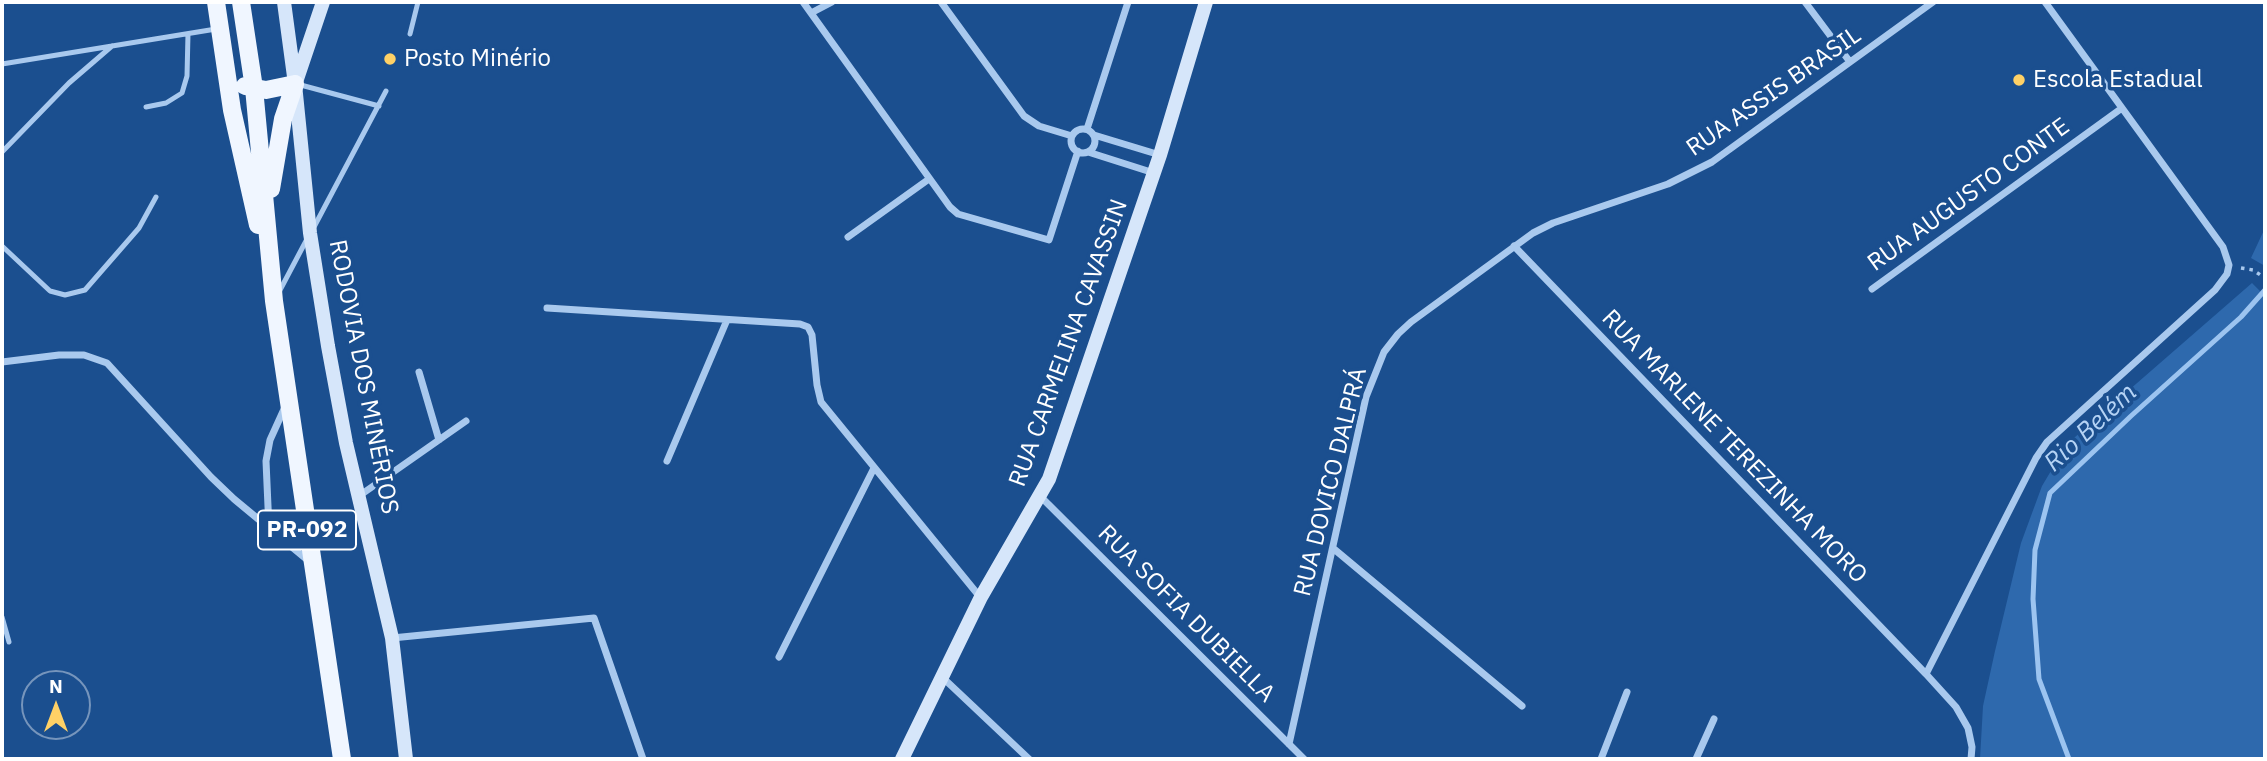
<!DOCTYPE html>
<html>
<head>
<meta charset="utf-8">
<style>
  body { margin:0 }
  #map { position:relative; width:2267px; height:761px; overflow:hidden; background:#1b4f8f; font-family:"IBM Plex Sans",sans-serif }
  canvas { display:block }
  .frame { position:absolute; inset:0; border:4px solid #fff; pointer-events:none }
  .north { position:absolute; left:21px; top:670px; width:70px; height:70px; box-sizing:border-box; background:#1b4f8f; border:2px solid #7695bc; border-radius:50%; rotate:0deg; font-size:19px; font-weight:700; line-height:28px; text-align:center; color:#fff }
  .north::after { content:''; display:block; margin:auto; width:24px; height:32px; background:#ffd166; clip-path:polygon(50% 0,100% 100%,50% 72%,0 100%) }
</style>
</head>
<body>
<div id="map">
<canvas width="2267" height="761"></canvas>
<div class="frame"></div>
<div class="north">N</div>
</div>
<script>
const c = document.querySelector('canvas').getContext('2d');
c.lineJoin = 'round';
function paint(path, color) {
  c.fillStyle = color;
  c.fill(path, 'evenodd');
}
function poly(rows) {
  const path = new Path2D();
  for (const r of rows) {
    if (r.length === 3) {
      path.moveTo(r[0] + r[2], r[1]);
      path.arc(r[0], r[1], r[2], 0, 2 * Math.PI);
      continue;
    }
    path.moveTo(r[0], r[1]);
    for (let i = 2; i < r.length; i += 2) path.lineTo(r[i], r[i + 1]);
  }
  return path;
}
function strokePath(path, color, width, dash) {
  c.strokeStyle = color;
  c.lineWidth = width;
  c.lineCap = dash ? 'butt' : 'round';
  c.setLineDash(dash || []);
  c.stroke(path);
}
function drawText(font, color, halo, rows, align = 'center') {
  c.font = font + ' "IBM Plex Sans",sans-serif';
  c.lineWidth = 7;
  c.setLineDash([]);
  c.textBaseline = 'middle';
  c.strokeStyle = halo;
  c.fillStyle = color;
  for (const [text, x, y, turn = 0] of rows) {
    c.save();
    c.translate(x, y);
    c.rotate((+turn || 0) * Math.PI / 180);
    c.textAlign = isNaN(turn) ? turn : align;
    if (halo) c.strokeText(text, 0, 0);
    c.fillText(text, 0, 0);
    c.restore();
  }
}
paint(poly([
  [2265,228,2265,266,2251,258],
  [2252,283,2265,296,2265,759,1980,759,1983,706,1995,651,2021,543,2042,486,2067,444]
]), '#2e69ad');
strokePath(poly([
  [2069,759,2039,679,2033,599,2035,550,2050,493,2131,416,2241,317,2265,290]
]), '#9cc4f0', 5);
strokePath(poly([
  [2241,268,2253,270,2265,278]
]), '#a9c9ee', 3.5, [3.5, 5]);
strokePath(poly([
  [410,34,418,2],
  [2,64,216,29],
  [297,84,379,106],
  [146,107,166,103,182,93,187,76,188,34],
  [2,152,69,83,112,46],
  [314,227,386,91],
  [2,246,50,291,65,295,85,290,139,228,156,197],
  [279,292,307,239],
  [2,617,9,642]
]), '#a9c9ee', 5);
strokePath(poly([
  [803,2,950,207,958,214,1049,240,1078,151],
  [941,2,1024,116,1039,126,1072,136],
  [1805,2,1850,62],
  [811,13,832,2],
  [1083,141,12],
  [1087,129,1128,2],
  [1094,135,1160,155],
  [1088,152,1154,173],
  [848,237,929,179],
  [1514,246,1926,674,1956,707,1968,728,1972,747,1971,759],
  [1872,289,2122,108],
  [547,308,800,324,808,327,812,335,817,385,821,402,980,597],
  [2,362,59,355,84,355,107,363,211,477,234,499,310,562],
  [419,372,439,440],
  [667,461,727,320],
  [359,496,466,421],
  [1040,496,1304,759],
  [269,529,266,461,270,440,285,407],
  [1334,549,1522,706],
  [392,638,594,618,643,759],
  [779,657,874,468],
  [1926,674,2036,458,2047,442,2215,290,2227,274,2229,265,2223,247,2045,2],
  [941,676,1029,759],
  [1289,744,1366,397,1384,352,1398,334,1411,322,1533,233,1553,223,1668,184,1712,162,1933,2],
  [1601,759,1627,692],
  [1696,759,1714,719]
]), '#a9c9ee', 7);
strokePath(poly([
  [284,2,295,84,310,233,328,346,346,443,392,638,406,759],
  [297,79,323,2],
  [902,759,981,597,1049,479,1160,155,1206,2]
]), '#d6e6fa', 14);
strokePath(poly([
  [216,2,232,110,258,225],
  [241,2,254,88,274,301,342,759],
  [245,86,266,90,295,84],
  [271,189,283,119,295,84]
]), '#f0f6ff', 18);
for (const [x, y, r, color] of [
  [390,59,7,"#ffd166"],
  [2019,80,7,"#ffd166"]
]) {
  const dot = new Path2D();
  dot.arc(x, y, r, 0, 2 * Math.PI);
  c.fillStyle = color;
  c.fill(dot);
  strokePath(dot, '#1b4f8f', 2.5);
}
for (const [x, y, w] of [
  [307,530,98]
]) {
  const box = new Path2D();
  box.roundRect(x - w / 2, y - 19.5, w, 39, 5);
  c.fillStyle = '#1b4f8f';
  c.fill(box);
  strokePath(box, '#fff', 2);
}
drawText('bold 23px', '#fff', null, [
  ["PR-092",307,530]
]);
drawText('24px', '#fff', '#1b4f8f', [
  ["Posto Minério",404,59],
  ["Escola Estadual",2033,80]
], 'left');
drawText('24px', '#fff', '#1b4f8f', [
  ["RUA ASSIS BRASIL",1774,92,-35],
  ["RUA AUGUSTO CONTE",1969,195,-36],
  ["RUA CARMELINA CAVASSIN",1069,343,-70],
  ["RODOVIA DOS MINÉRIOS",363,377,79],
  ["RUA MARLENE TEREZINHA MORO",1734,447,46],
  ["RUA DOVICO DALPRÁ",1331,482,-76],
  ["RUA SOFIA DUBIELLA",1186,614,45]
]);
drawText('italic 26px', '#b5d3f5', '#1b4f8f', [
  ["Rio Belém",2091,428,-43]
]);
</script>
</body>
</html>
